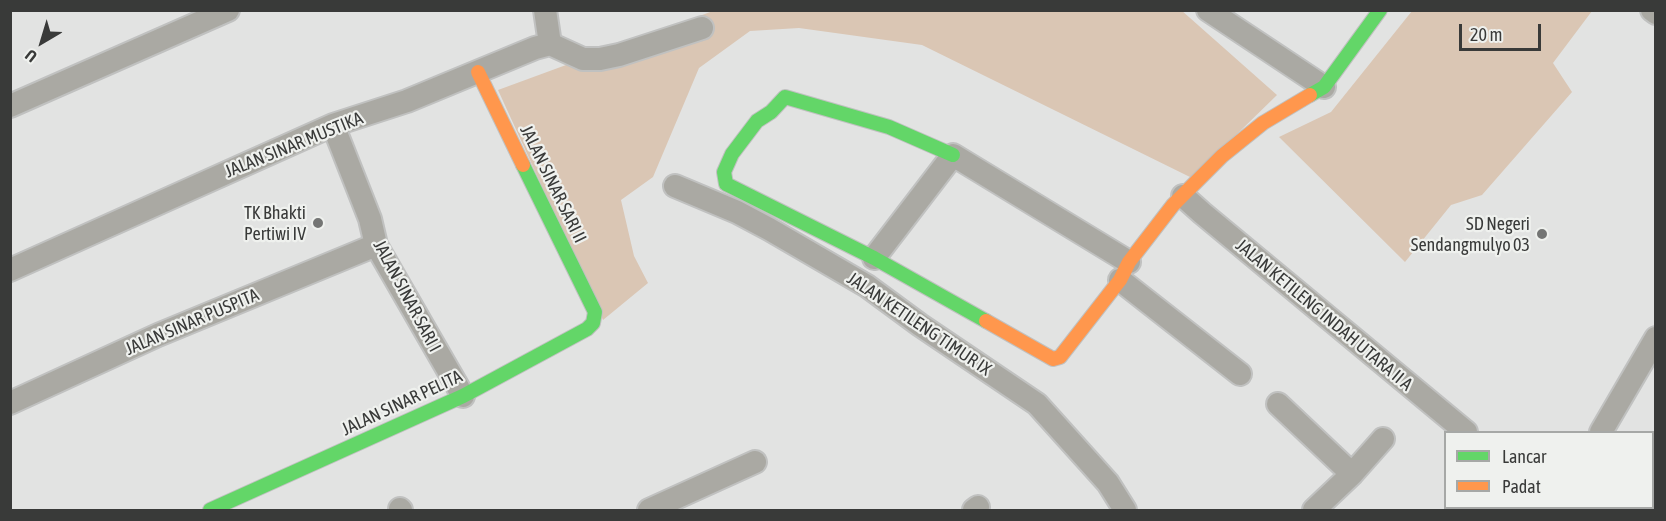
<!DOCTYPE html>
<html>
<head>
<meta charset="utf-8">
<style>
  body { margin:0 }
  #map { position:relative; width:1666px; height:521px; overflow:hidden; background:#e2e3e2; font-family:"Asap Condensed",sans-serif }
  canvas { display:block }
  .frame { position:absolute; inset:0; border:12px solid #393a39; pointer-events:none }
  .legend { position:absolute; left:1444px; top:431px; width:210px; height:78px; box-sizing:border-box; background:#eff1ee; border:2px solid #a6a8a6; margin:0; padding:8px 10px; list-style:none; font-size:18px; color:#393a39 }
  .legend li { display:flex; align-items:center; gap:12px; height:30px }
  .legend b { width:30px; border:2px solid #a6a8a6 }
  .north { position:absolute; left:12px; top:12px; width:60px; height:60px; -webkit-text-stroke:4px #eff1ee; paint-order:stroke; rotate:218deg; font-size:16px; font-weight:700; line-height:24px; text-align:center; color:#393a39 }
  .north::after { content:''; display:block; margin:auto; width:21px; height:27px; background:#393a39; clip-path:polygon(50% 0,100% 100%,50% 72%,0 100%) }
  .scale { position:absolute; left:1459px; top:24px; width:82px; height:27px; box-sizing:border-box; border:3px solid #393a39; border-top:0; padding-left:8px; font-size:18px; line-height:21px; white-space:nowrap; color:#393a39; -webkit-text-stroke:4px #eff1ee; paint-order:stroke }
</style>
</head>
<body>
<div id="map">
<canvas width="1666" height="521"></canvas>
<div class="frame"></div>
<ul class="legend">
<li><b style="height:8px;background:#63d668"></b>Lancar</li>
<li><b style="height:8px;background:#ff974d"></b>Padat</li>
</ul>
<div class="north">U</div>
<div class="scale">20 m</div>
</div>
<script>
const c = document.querySelector('canvas').getContext('2d');
c.lineJoin = 'round';
function paint(path, color) {
  c.fillStyle = color;
  c.fill(path, 'evenodd');
}
function poly(rows) {
  const path = new Path2D();
  for (const r of rows) {
    path.moveTo(r[0], r[1]);
    for (let i = 2; i < r.length; i += 2) path.lineTo(r[i], r[i + 1]);
  }
  return path;
}
function strokePath(path, color, width, dash) {
  c.strokeStyle = color;
  c.lineWidth = width;
  c.lineCap = dash ? 'butt' : 'round';
  c.setLineDash(dash || []);
  c.stroke(path);
}
function drawText(font, color, halo, rows, align = 'center') {
  c.font = font + ' "Asap Condensed",sans-serif';
  c.lineWidth = 4.5;
  c.setLineDash([]);
  c.textBaseline = 'middle';
  c.strokeStyle = halo;
  c.fillStyle = color;
  for (const [text, x, y, turn = 0] of rows) {
    c.save();
    c.translate(x, y);
    c.rotate((+turn || 0) * Math.PI / 180);
    c.textAlign = isNaN(turn) ? turn : align;
    if (halo) c.strokeText(text, 0, 0);
    c.fillText(text, 0, 0);
    c.restore();
  }
}
paint(poly([
  [1181,10,1277,95,1192,178,922,45,799,28,750,31,699,68,653,177,621,200,634,256,648,283,603,320,498,90,713,11],
  [1412,11,1592,11,1553,63,1572,92,1482,195,1451,205,1405,262,1279,137,1331,112]
]), '#dac6b4');
const street = poly([
  [1208,10,1324,87],
  [1652,10,1656,13],
  [550,44,583,59,600,59,619,55,702,28],
  [10,106,228,10],
  [333,125,370,219,376,245,463,396],
  [675,186,737,212,769,229,867,286,920,325,1037,404,1108,483,1125,510],
  [1183,196,1202,213,1466,432],
  [874,258,953,155,1129,262],
  [10,270,333,125,407,101,535,48,550,44,545,10],
  [1120,280,1240,374],
  [10,403,158,335,376,245],
  [1278,404,1352,474],
  [1601,432,1656,338],
  [1556,508,1556,510],
  [400,509,401,510],
  [649,510,755,462],
  [974,510,978,507],
  [1314,510,1352,474,1383,439]
]);
const fast = poly([
  [1310,95,1324,87,1380,10],
  [953,155,889,127,785,97,771,112,757,121,732,154,724,172,726,184,874,258,986,321],
  [210,510,463,396,587,329,593,323,595,312,523,165]
]);
const slow = poly([
  [478,72,523,165],
  [986,321,1053,359,1060,357,1120,280,1129,262,1173,205,1222,156,1263,123,1310,95]
]);
strokePath(street, '#c0c1c0', 26);
strokePath(fast, '#c0c1c0', 16);
strokePath(slow, '#c0c1c0', 16);
strokePath(street, '#aaa9a3', 22);
strokePath(fast, '#63d668', 14);
strokePath(slow, '#ff974d', 14);
for (const [x, y, r, color] of [
  [318,223,6,"#747574"],
  [1542,234,6,"#747574"]
]) {
  const dot = new Path2D();
  dot.arc(x, y, r, 0, 2 * Math.PI);
  c.fillStyle = color;
  c.fill(dot);
  strokePath(dot, '#eff1ee', 2);
}
drawText('18px', '#393a39', '#eff1ee', [
  ["JALAN SINAR MUSTIKA",294,145,-22],
  ["JALAN SINAR SARI II",553,184,64],
  ["JALAN SINAR SARI I",407,296,62],
  ["JALAN KETILENG INDAH UTARA II A",1324,315,40],
  ["JALAN SINAR PUSPITA",192,322,-23],
  ["JALAN KETILENG TIMUR IX",919,324,34],
  ["JALAN SINAR PELITA",402,403,-25]
]);
drawText('18px', '#393a39', '#eff1ee', [
  ["TK Bhakti",306,213],
  ["Pertiwi IV",306,234],
  ["SD Negeri",1530,224],
  ["Sendangmulyo 03",1530,245]
], 'right');
</script>
</body>
</html>
